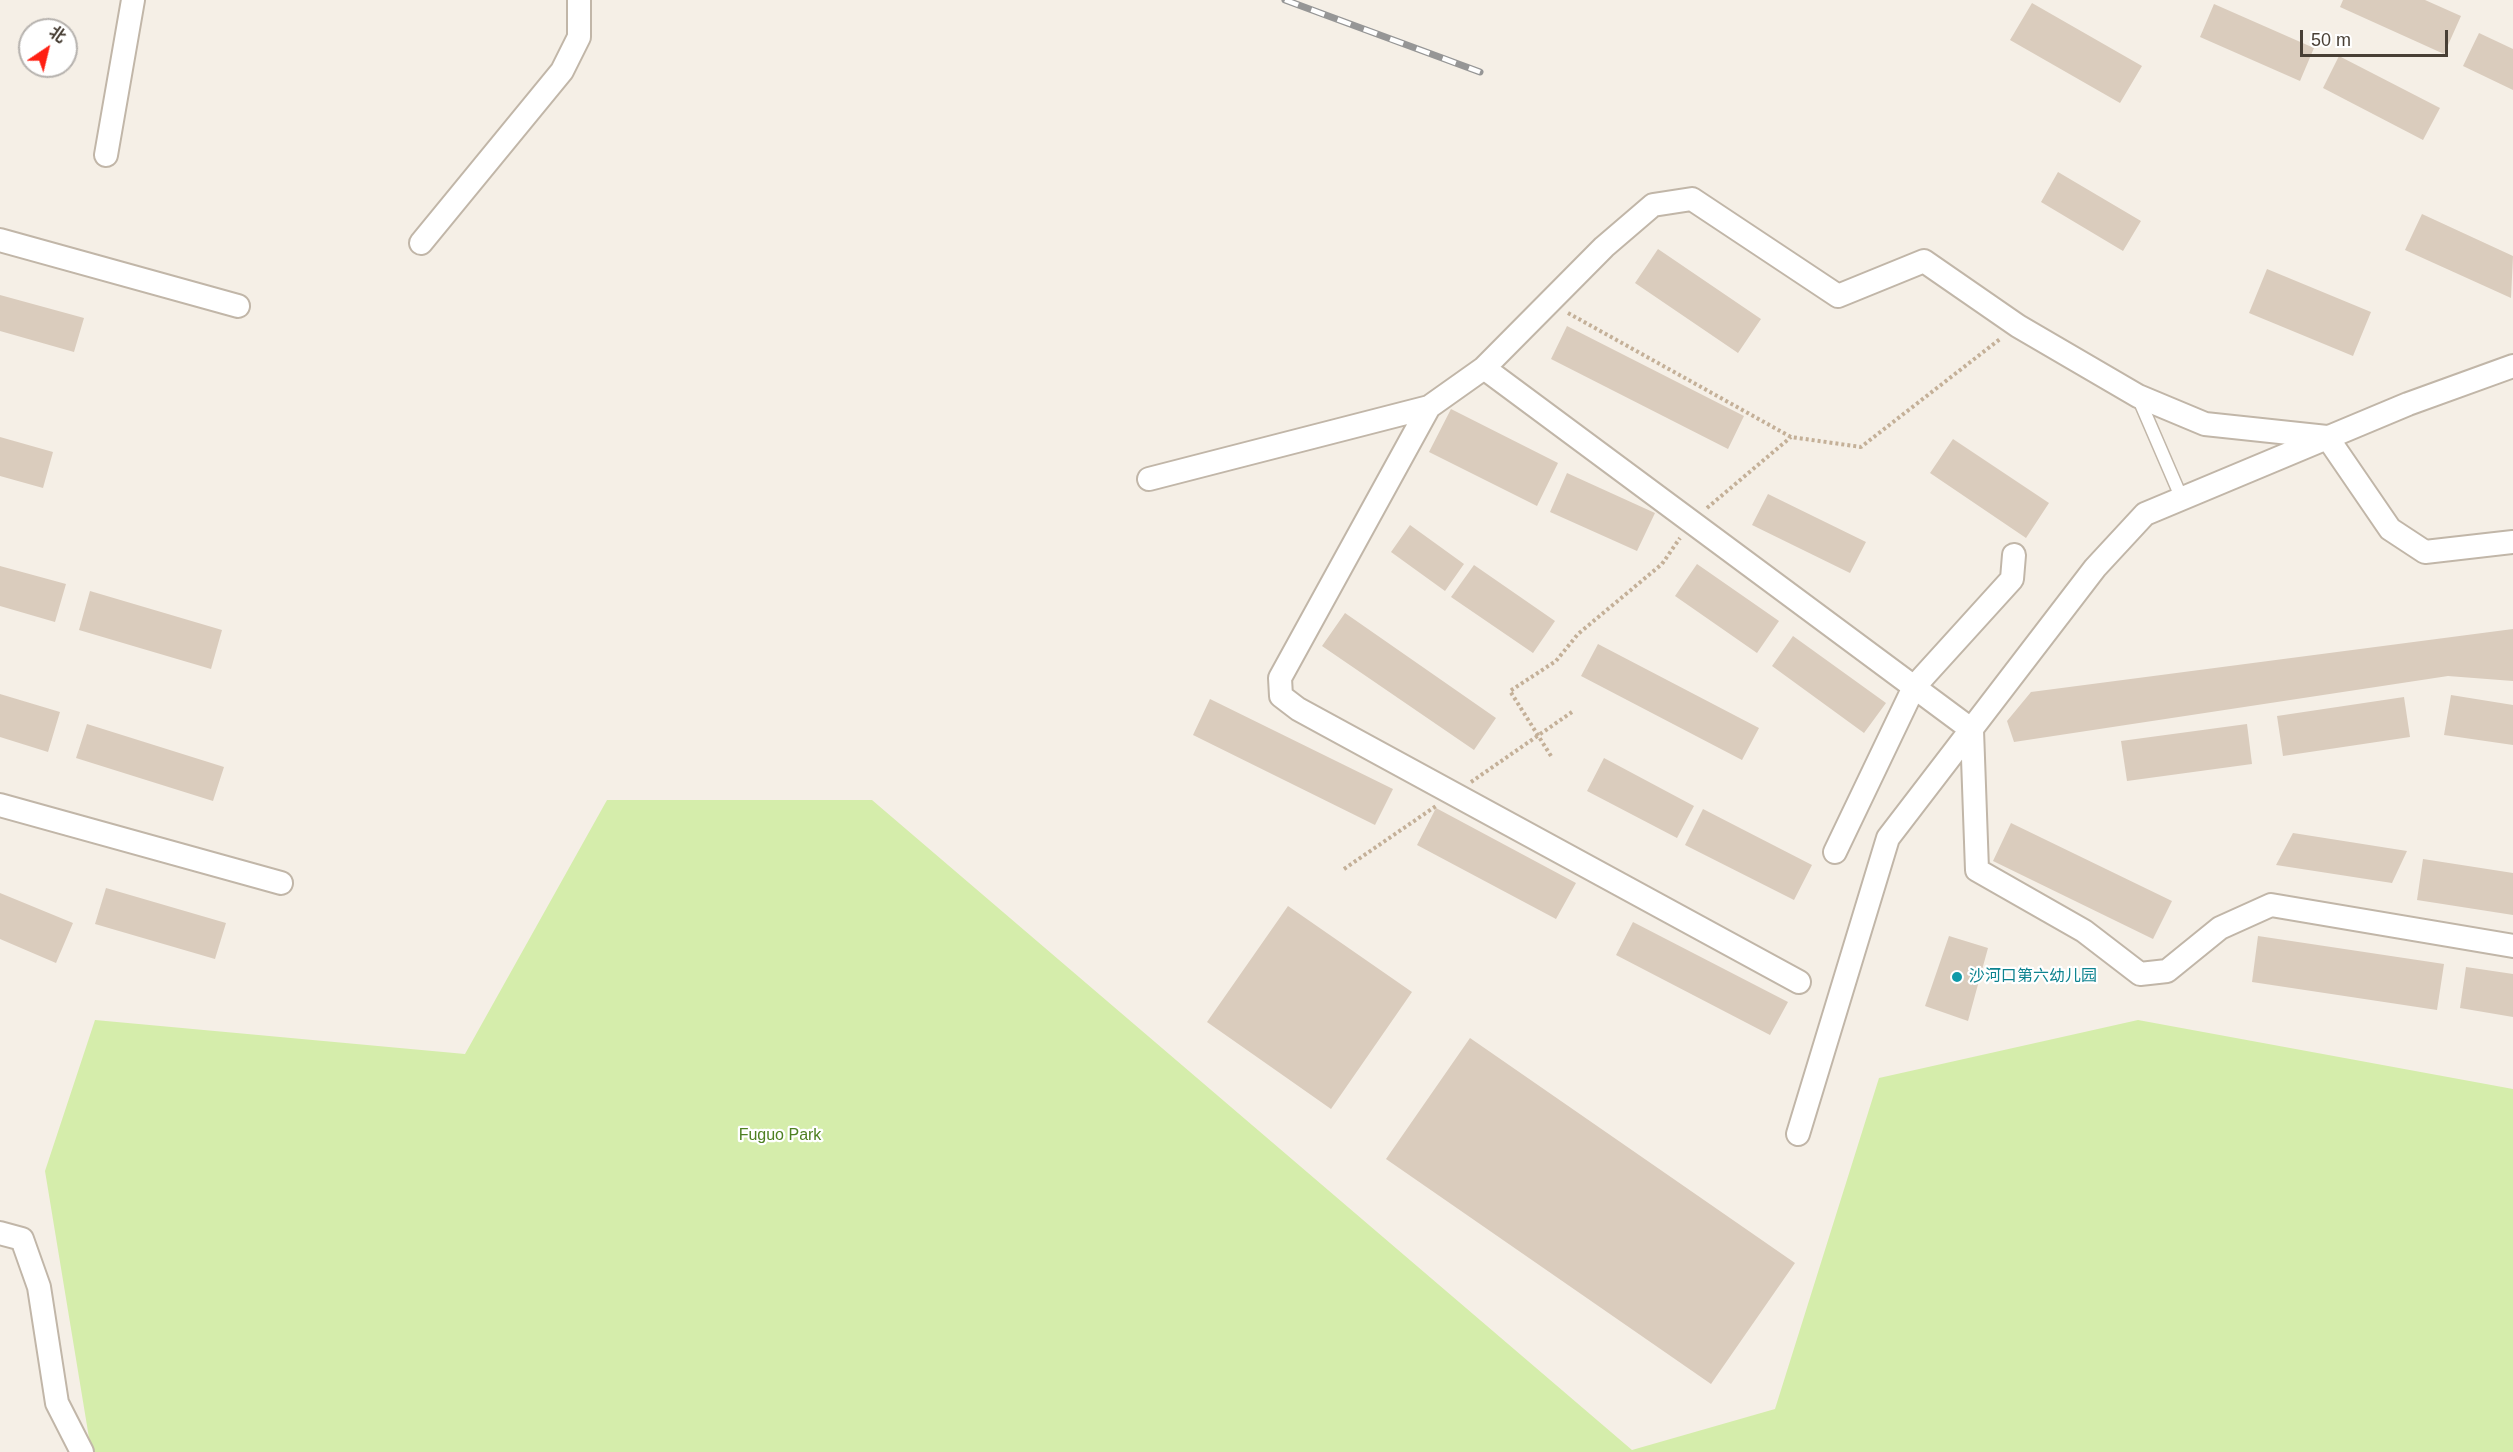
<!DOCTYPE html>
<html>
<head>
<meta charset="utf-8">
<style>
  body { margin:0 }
  #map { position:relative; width:2513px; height:1452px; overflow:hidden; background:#f5efe6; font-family:Arial,"Noto Sans SC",sans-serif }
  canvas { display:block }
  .north { position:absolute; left:18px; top:18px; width:60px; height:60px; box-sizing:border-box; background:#fff; border:2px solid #b6b2ae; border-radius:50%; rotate:35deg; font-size:16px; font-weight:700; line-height:24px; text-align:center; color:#483f35 }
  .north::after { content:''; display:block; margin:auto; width:21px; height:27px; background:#ff2013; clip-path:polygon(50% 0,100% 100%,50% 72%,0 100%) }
  .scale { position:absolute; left:2300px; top:30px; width:148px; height:27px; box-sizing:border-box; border:3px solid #483f35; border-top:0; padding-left:8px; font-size:18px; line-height:21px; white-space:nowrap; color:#483f35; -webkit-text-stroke:4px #fff; paint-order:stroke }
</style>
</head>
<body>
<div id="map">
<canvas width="2513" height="1452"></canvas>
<div class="north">北</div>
<div class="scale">50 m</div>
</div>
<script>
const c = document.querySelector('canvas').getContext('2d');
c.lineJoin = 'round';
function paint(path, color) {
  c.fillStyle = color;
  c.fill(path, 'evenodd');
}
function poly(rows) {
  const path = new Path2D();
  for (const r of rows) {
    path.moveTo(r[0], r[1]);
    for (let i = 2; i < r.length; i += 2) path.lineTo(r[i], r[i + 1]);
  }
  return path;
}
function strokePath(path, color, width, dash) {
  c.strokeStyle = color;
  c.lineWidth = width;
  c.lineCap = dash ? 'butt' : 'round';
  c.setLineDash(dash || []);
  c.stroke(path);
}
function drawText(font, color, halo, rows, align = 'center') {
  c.font = font + ' Arial,"Noto Sans SC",sans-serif';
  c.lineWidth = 4.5;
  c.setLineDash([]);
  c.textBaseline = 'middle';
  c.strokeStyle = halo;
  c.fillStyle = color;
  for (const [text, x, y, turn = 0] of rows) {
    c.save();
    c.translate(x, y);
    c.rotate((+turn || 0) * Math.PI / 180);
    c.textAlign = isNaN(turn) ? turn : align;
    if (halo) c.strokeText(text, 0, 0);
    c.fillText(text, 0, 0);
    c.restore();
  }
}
paint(poly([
  [607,800,872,800,1632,1450,1775,1409,1879,1078,2138,1020,2513,1089,2513,1452,88,1452,91,1450,45,1171,95,1020,465,1054]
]), '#d5edab');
paint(poly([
  [2343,0,2425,0,2461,16,2444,54,2340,7],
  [2032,3,2142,66,2120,103,2010,40],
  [2214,4,2314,48,2300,81,2200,37],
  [2479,33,2513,49,2513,90,2463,66],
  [2339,56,2440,108,2423,140,2323,88],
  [2058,172,2141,221,2123,251,2041,202],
  [2422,214,2513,256,2511,298,2405,250],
  [1658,249,1761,319,1738,353,1635,283],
  [2267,269,2371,312,2353,356,2249,313],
  [0,295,84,318,74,352,0,331],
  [1567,326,1744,416,1728,449,1551,359],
  [1451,409,1558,463,1537,506,1429,452],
  [0,437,53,452,43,488,0,476],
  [1953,439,2049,503,2026,538,1930,473],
  [1567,473,1655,513,1637,551,1550,512],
  [1768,494,1866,542,1850,573,1752,525],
  [1410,525,1464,564,1445,591,1391,552],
  [1697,564,1779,621,1757,653,1675,596],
  [1474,565,1555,621,1533,653,1451,597],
  [0,566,66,584,55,622,0,606],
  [90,591,222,630,211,669,79,630],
  [1345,613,1496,718,1474,750,1322,646],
  [2513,629,2513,681,2448,676,2014,742,2007,721,2031,692],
  [1793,636,1886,703,1864,733,1772,666],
  [1598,644,1759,728,1742,760,1581,676],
  [0,694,60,712,48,752,0,737],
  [2451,695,2513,705,2513,745,2444,735],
  [2404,697,2410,737,2283,756,2277,716],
  [1210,699,1393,789,1375,825,1193,735],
  [87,724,224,767,213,801,76,758],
  [2247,724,2252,764,2127,781,2121,741],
  [1604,758,1694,806,1677,838,1587,791],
  [1436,808,1576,883,1556,919,1417,845],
  [1703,809,1812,865,1794,900,1685,845],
  [2011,823,2172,901,2153,939,1993,861],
  [2293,833,2407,851,2392,883,2276,865],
  [2423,859,2513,873,2513,915,2417,900],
  [106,888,226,923,215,959,95,924],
  [0,893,73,923,56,963,0,939],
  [1288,906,1412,992,1331,1109,1207,1022],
  [1633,922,1788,1002,1770,1035,1616,955],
  [1949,936,1988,948,1968,1021,1925,1006],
  [2258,936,2444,964,2437,1010,2252,982],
  [2466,967,2513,974,2513,1017,2460,1008],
  [1470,1038,1795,1263,1711,1384,1386,1159]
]), '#daccbd');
const service = poly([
  [2138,397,2182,499]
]);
const minor = poly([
  [106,155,133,0],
  [0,240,238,306],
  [421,243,562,71,579,37,579,0],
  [1484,368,1972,730,1977,870,2084,931,2140,974,2167,971,2220,928,2271,905,2513,946],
  [1429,407,1280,678,1281,696,1298,709,1799,982],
  [1149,479,1429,407,1484,368,1604,247,1653,205,1692,199,1838,296,1924,261,2018,326,2138,396,2205,424,2327,437,2390,529,2425,552,2513,542],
  [0,805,281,883],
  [1835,852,1914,687,2012,579,2014,555],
  [1798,1134,1888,838,2095,568,2145,514,2408,404,2513,366],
  [0,1233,22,1239,39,1287,57,1403,82,1452]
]);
strokePath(service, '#c1b6a8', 15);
strokePath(minor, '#c1b6a8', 26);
strokePath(poly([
  [1568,313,1791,437,1861,447,2000,339],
  [1707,508,1791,437],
  [1551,756,1510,691,1556,661,1578,634,1662,564,1680,538],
  [1471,782,1572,712],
  [1344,869,1436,806]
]), '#c4b098', 4, [3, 3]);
strokePath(service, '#fff', 12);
strokePath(minor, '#fff', 22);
const rail = poly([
  [1285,0,1480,72]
]);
strokePath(rail, '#969696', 7);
strokePath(rail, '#fff', 4.5, [14]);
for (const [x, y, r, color] of [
  [1957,977,6,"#0f9aa8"]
]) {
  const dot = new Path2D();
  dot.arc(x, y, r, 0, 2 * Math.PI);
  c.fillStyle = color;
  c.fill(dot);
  strokePath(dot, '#fff', 2);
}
drawText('16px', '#0d838f', '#fff', [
  ["沙河口第六幼儿园",1969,977]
], 'left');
drawText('16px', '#4e8022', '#fff', [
  ["Fuguo Park",780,1136]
]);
</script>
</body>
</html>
